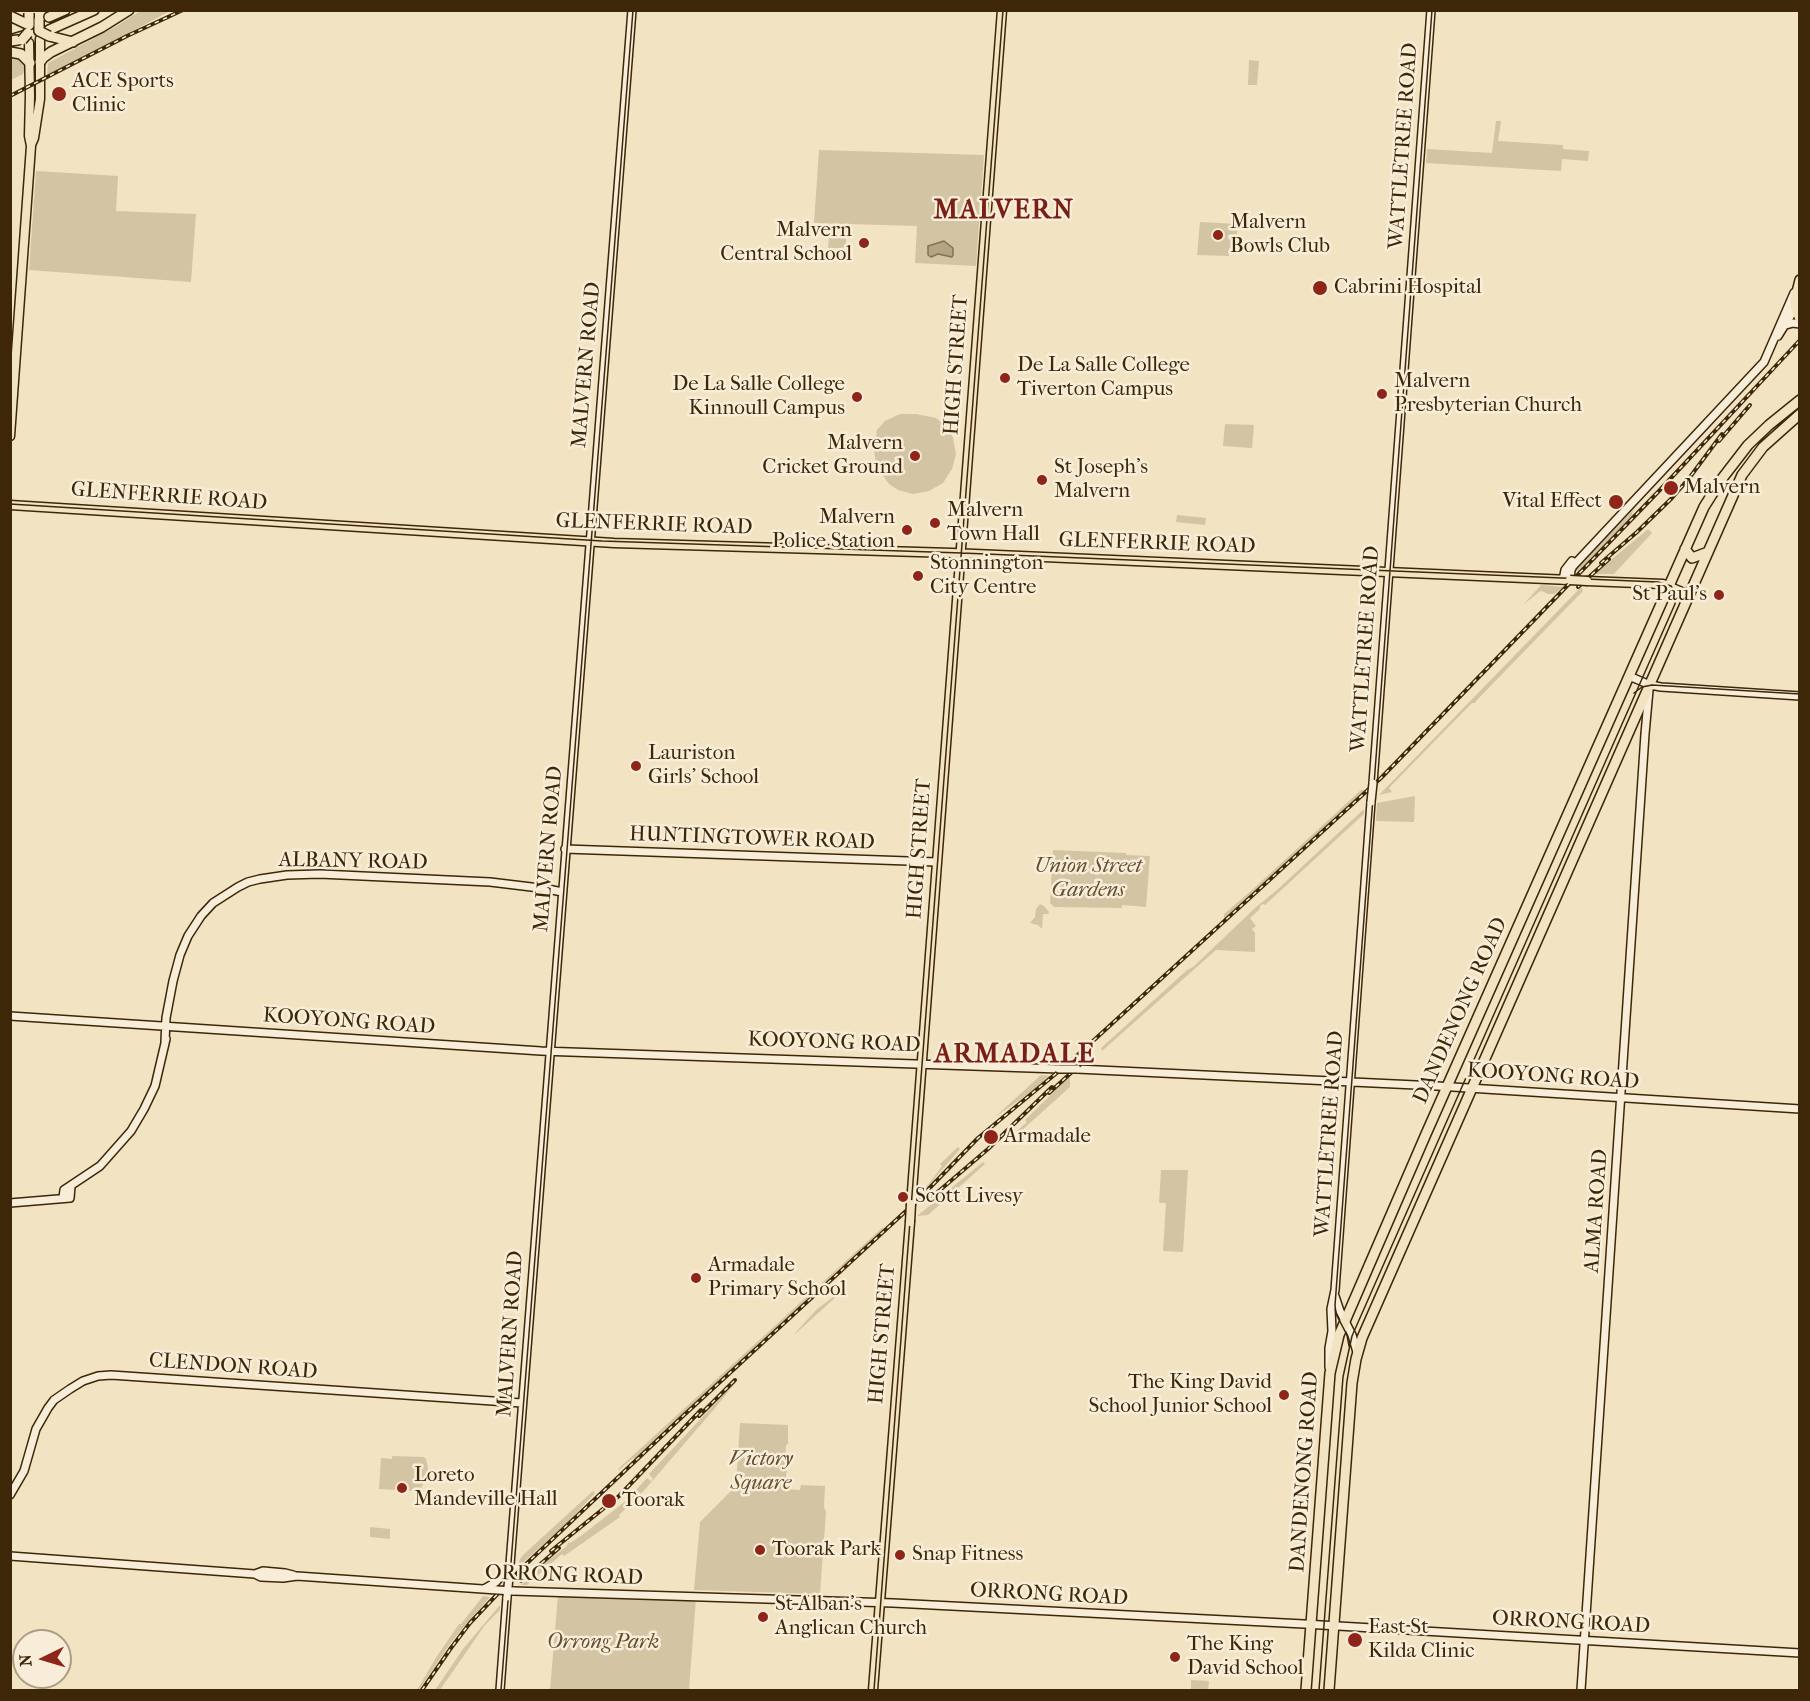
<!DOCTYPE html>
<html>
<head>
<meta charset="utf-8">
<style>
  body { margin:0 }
  #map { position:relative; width:1810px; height:1701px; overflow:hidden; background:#f2e4c3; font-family:"IM FELL French Canon",serif }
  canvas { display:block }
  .frame { position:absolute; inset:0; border:12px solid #3d2708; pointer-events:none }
  .north { position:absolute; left:12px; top:1629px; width:60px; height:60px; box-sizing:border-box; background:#f7edd8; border:2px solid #ad9e85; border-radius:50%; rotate:265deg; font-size:16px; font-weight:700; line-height:24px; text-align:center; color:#3d2708 }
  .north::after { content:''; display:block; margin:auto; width:21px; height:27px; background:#8f2418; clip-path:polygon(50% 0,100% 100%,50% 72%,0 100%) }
</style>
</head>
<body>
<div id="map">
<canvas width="1810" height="1701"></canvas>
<div class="frame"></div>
<div class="north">N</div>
</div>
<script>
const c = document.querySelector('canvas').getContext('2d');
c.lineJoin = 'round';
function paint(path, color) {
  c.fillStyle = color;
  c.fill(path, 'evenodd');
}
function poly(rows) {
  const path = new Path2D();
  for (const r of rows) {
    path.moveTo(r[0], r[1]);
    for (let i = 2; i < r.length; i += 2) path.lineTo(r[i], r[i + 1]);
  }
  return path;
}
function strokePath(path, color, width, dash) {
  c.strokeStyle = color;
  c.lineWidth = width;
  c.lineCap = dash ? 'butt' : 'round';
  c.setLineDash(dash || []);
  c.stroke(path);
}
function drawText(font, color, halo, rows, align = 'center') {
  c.font = font + ' "IM FELL French Canon",serif';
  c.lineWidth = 5;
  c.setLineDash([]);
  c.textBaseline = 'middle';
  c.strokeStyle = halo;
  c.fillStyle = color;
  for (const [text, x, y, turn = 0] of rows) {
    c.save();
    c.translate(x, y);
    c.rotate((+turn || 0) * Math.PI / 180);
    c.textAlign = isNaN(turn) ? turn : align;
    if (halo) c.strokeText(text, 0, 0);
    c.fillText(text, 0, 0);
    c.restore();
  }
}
paint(poly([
  [140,11,170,11,47,77,48,63,115,27],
  [11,56,20,58,24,63,25,68,23,74,11,80],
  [1249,60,1259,61,1257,85,1248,85],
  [1496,121,1501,121,1498,141,1563,145,1563,149,1589,151,1588,161,1562,159,1561,171,1426,163,1427,149,1492,153],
  [819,150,984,155,976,266,915,263,917,226,814,223],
  [36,171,118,176,116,211,196,214,191,282,29,270],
  [1200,222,1238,224,1236,246,1229,248,1229,256,1197,255],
  [829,237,846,237,846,248,828,248],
  [900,414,916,414,936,418,948,428,953,438,956,454,952,469,943,483,929,491,913,494,898,490,889,484,877,467,874,452,877,430,885,421],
  [1225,424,1254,425,1252,448,1223,446],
  [1636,507,1632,513,1633,515,1577,573,1576,568],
  [1177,515,1206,518,1205,525,1176,522],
  [1648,529,1652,533,1614,574,1594,574],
  [1541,585,1564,587,1554,594,1548,594,1542,591,1539,592,1523,605],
  [1581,587,1583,591,1476,701,1475,703,1472,703,1389,788,1392,792,1379,795],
  [1361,790,1365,790,1273,875,1267,879,1224,920,1224,914,1252,890],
  [1415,796,1414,822,1376,821,1377,803],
  [1364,809,1364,814,1265,905,1263,904,1260,906,1260,909,1250,918,1256,926,1252,929,1255,933,1255,952,1216,950,1102,1051,1101,1048,1121,1030,1187,970,1193,967,1255,908,1277,890],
  [1053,850,1126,853,1126,855,1150,856,1146,907,1122,905,1122,908,1054,907,1050,903],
  [1040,904,1044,906,1049,912,1048,914,1043,914,1042,929,1038,925,1030,923,1035,917,1036,909],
  [1041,1075,1050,1076,1031,1092,995,1117],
  [1070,1076,1070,1087,1010,1141,1008,1139,1027,1122,1025,1120],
  [958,1147,960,1149,934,1179,936,1181,918,1198,919,1190,922,1186,924,1188,928,1185,942,1166,940,1164],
  [983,1162,985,1164,928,1215,917,1216],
  [1161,1170,1188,1170,1183,1252,1163,1251,1166,1203,1159,1203],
  [883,1227,883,1229,844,1266,841,1267,635,1460,633,1458,619,1470,618,1469],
  [848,1286,794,1335,796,1332,817,1309],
  [739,1378,716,1407,641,1494,636,1490,647,1478,651,1481,653,1479,649,1474],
  [740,1423,788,1425,788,1444,786,1445,785,1467,787,1467,785,1489,800,1490,801,1485,825,1486,824,1507,826,1512,820,1594,694,1590,700,1522,736,1486],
  [392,1456,424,1457,426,1459,429,1473,420,1490,418,1491,379,1489,381,1458,392,1459],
  [593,1491,595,1493,567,1523,517,1568,520,1559,523,1555],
  [636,1493,639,1496,619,1515,620,1517,564,1556,562,1554,527,1585,521,1585,536,1570,567,1546,568,1542,570,1543,582,1535],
  [370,1527,390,1529,390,1539,370,1537],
  [558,1595,696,1598,689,1690,550,1690],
  [483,1596,490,1597,452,1641,419,1690,417,1690,437,1656,459,1624,461,1624],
  [500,1605,500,1610,485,1625,440,1690,435,1690,463,1649],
  [1191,1680,1209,1681,1208,1690,1191,1690]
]), '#d3c4a3');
const water = poly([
  [944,241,953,248,953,255,952,257,938,254,931,257,928,255,928,246,944,241]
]);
paint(water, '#b4a483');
strokePath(water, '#847252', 1.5);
const secondary = poly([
  [1786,325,1793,323,1800,324],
  [1778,336,1796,307],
  [1563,580,1565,570,1572,561],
  [1570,580,1571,570,1573,566,1764,362,1794,293],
  [1629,676,1650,685,1661,687,1800,696],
  [1373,783,1431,10],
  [565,849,937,862],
  [10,1016,541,1051,1059,1069],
  [165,1042,166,1018,173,981,180,955,188,936,201,916,213,903,238,887,248,882,260,879,287,875,320,874,490,882,548,889,562,892],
  [1077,1069,1437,1086,1800,1109],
  [63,1198,64,1190,100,1166,131,1131,144,1109,155,1086,166,1039],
  [10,1203,70,1198,71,1186],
  [1335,1296,1340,1311,1352,1335,1357,1352],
  [1329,1367,1329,1348,1332,1331,1331,1309,1335,1290,1371,802],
  [10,1495,24,1471,36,1429,48,1408,54,1400,70,1389,83,1381,98,1376,111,1375,522,1403],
  [10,1556,255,1574,261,1577,283,1578,297,1576,497,1590],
  [255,1574,263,1571,285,1573,293,1575],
  [509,1577,632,10],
  [484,1589,496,1582,509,1567],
  [513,1591,893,1603,1304,1624,1800,1653],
  [500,1690,507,1597],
  [1581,1690,1645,734,1649,690]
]);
const primary = poly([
  [31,145,34,138,40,99,40,39],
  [10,436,31,146,29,136,30,96,29,43],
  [10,505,614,543,952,553,1570,580],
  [1587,581,1663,584,1689,595],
  [911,1204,1002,10],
  [873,1690,910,1222]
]);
const highway = poly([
  [49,17,65,10],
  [10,29,20,26],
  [49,30,94,10],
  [49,36,73,42],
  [10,41,18,40],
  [10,52,21,54,30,63],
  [40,62,43,58,51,52,102,27,129,10],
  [1800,280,1795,300,1796,309,1800,319],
  [1685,549,1692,558,1708,552],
  [1306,1690,1330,1373,1339,1335,1426,1134,1704,507,1721,480,1748,445,1769,425,1800,400],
  [1329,1690,1352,1383,1356,1359,1362,1338,1742,475,1763,447,1800,414]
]);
strokePath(secondary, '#3d2708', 10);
strokePath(primary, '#3d2708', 11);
strokePath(highway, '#3d2708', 12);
strokePath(secondary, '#f7edd8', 7);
strokePath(primary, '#f2e4c3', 8);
strokePath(highway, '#f2e4c3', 9);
strokePath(poly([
  [10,504,602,541,962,553,1658,582,1671,586,1676,594,1675,604,1352,1336,1343,1377,1319,1690],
  [1634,693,1642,687,1652,685,1800,694],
  [1349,1346,1347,1335,1336,1314,1335,1305,1432,10],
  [501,1690,633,10],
  [874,1690,1003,10]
]), '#3d2708', 1.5);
const rail = poly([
  [10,96,127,36,183,10],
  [1719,441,1750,405],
  [1601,563,1637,532,1672,498,1690,477,1722,434],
  [1578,587,1609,559],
  [1049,1093,1084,1061],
  [933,1196,988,1149,1052,1087],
  [699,1416,735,1380],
  [551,1551,619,1496,701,1410],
  [521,1581,559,1548],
  [422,1690,451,1648,470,1623,524,1566,683,1416,919,1199,978,1138,1070,1062,1381,778,1658,492,1800,340]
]);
strokePath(rail, '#3d2708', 4);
strokePath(rail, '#f7edd8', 1.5, [4.5]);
const secondaryBridge = poly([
  [1371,802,1373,783],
  [1059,1069,1077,1069],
  [497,1590,513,1591],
  [507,1597,509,1577]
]);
const primaryBridge = poly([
  [1570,580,1587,581],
  [910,1222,911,1204]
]);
const highwayBridge = poly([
  [10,16,29,25,29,13],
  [39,20,39,31,49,36],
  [22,40,28,33]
]);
strokePath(secondaryBridge, '#3d2708', 10, []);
strokePath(primaryBridge, '#3d2708', 11, []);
strokePath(highwayBridge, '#3d2708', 12, []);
strokePath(secondaryBridge, '#f7edd8', 7);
strokePath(primaryBridge, '#f2e4c3', 8);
strokePath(highwayBridge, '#f2e4c3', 9);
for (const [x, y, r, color] of [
  [59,94,8,"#8f2418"],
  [1218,235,6,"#8f2418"],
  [864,243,6,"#8f2418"],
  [1320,288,8,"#8f2418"],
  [1005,378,6,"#8f2418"],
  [1382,394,6,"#8f2418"],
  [857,397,6,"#8f2418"],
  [915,456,6,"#8f2418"],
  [1042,480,6,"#8f2418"],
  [1671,488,8,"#8f2418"],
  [1616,502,8,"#8f2418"],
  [935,523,6,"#8f2418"],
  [907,530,6,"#8f2418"],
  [918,576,6,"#8f2418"],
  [1719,595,6,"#8f2418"],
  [636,766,6,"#8f2418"],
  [991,1137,8,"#8f2418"],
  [903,1197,6,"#8f2418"],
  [696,1278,6,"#8f2418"],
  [1284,1395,6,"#8f2418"],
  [402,1488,6,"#8f2418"],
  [609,1501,8,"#8f2418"],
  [760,1550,6,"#8f2418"],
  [900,1555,6,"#8f2418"],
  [763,1617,6,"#8f2418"],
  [1355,1640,8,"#8f2418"],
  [1175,1657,6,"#8f2418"]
]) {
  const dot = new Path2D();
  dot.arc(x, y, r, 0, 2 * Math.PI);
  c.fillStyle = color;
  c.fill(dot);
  strokePath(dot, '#f7edd8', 2);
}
drawText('21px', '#3d2708', '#f7edd8', [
  ["ACE Sports",72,82],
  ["Clinic",72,106],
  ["Malvern",1230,223],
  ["Bowls Club",1230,247],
  ["Malvern",852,231,"right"],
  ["Central School",852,255,"right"],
  ["Cabrini Hospital",1334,288],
  ["De La Salle College",1017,366],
  ["Tiverton Campus",1017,390],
  ["Malvern",1394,382],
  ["Presbyterian Church",1394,406],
  ["De La Salle College",845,385,"right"],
  ["Kinnoull Campus",845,409,"right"],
  ["Malvern",903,444,"right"],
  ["Cricket Ground",903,468,"right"],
  ["St Joseph's",1054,468],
  ["Malvern",1054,492],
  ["Malvern",1684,488],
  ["Vital Effect",1602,502,"right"],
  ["Malvern",947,511],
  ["Town Hall",947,535],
  ["Malvern",895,518,"right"],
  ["Police Station",895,542,"right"],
  ["Stonnington",930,564],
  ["City Centre",930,588],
  ["St Paul's",1707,595,"right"],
  ["Lauriston",648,754],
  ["Girls' School",648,778],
  ["Armadale",1004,1137],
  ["Scott Livesy",915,1197],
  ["Armadale",708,1266],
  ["Primary School",708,1290],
  ["The King David",1272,1383,"right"],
  ["School Junior School",1272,1407,"right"],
  ["Loreto",414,1476],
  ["Mandeville Hall",414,1500],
  ["Toorak",622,1501],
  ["Toorak Park",772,1550],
  ["Snap Fitness",912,1555],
  ["St Alban's",775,1605],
  ["Anglican Church",775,1629],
  ["East St",1368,1628],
  ["Kilda Clinic",1368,1652],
  ["The King",1187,1645],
  ["David School",1187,1669]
], 'left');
drawText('21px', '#3d2708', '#f7edd8', [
  ["WATTLETREE ROAD",1404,146,-86],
  ["MALVERN ROAD",587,365,-85],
  ["HIGH STREET",957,365,-86],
  ["GLENFERRIE ROAD",169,497,4],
  ["GLENFERRIE ROAD",654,525,2],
  ["GLENFERRIE ROAD",1157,544,2],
  ["WATTLETREE ROAD",1366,649,-86],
  ["HUNTINGTOWER ROAD",752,839,2],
  ["MALVERN ROAD",549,849,-85],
  ["HIGH STREET",920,849,-86],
  ["ALBANY ROAD",353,862,1],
  ["DANDENONG ROAD",1461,1011,-66],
  ["KOOYONG ROAD",349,1022,4],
  ["KOOYONG ROAD",834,1043,2],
  ["KOOYONG ROAD",1553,1077,4],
  ["WATTLETREE ROAD",1330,1134,-86],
  ["ALMA ROAD",1597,1211,-86],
  ["MALVERN ROAD",511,1334,-86],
  ["HIGH STREET",883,1334,-85],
  ["CLENDON ROAD",233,1367,4],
  ["DANDENONG ROAD",1305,1472,-86],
  ["ORRONG ROAD",564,1576,2],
  ["ORRONG ROAD",1049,1595,3],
  ["ORRONG ROAD",1571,1623,3]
]);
drawText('italic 21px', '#624e2f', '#f7edd8', [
  ["Union Street",1088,867],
  ["Gardens",1088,891],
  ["Victory",761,1460],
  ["Square",761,1484],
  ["Orrong Park",603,1643]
]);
c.letterSpacing = '1.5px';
drawText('bold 27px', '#7a1f14', '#f7edd8', [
  ["MALVERN",1004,211],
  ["ARMADALE",1015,1055]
]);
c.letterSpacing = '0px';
</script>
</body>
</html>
